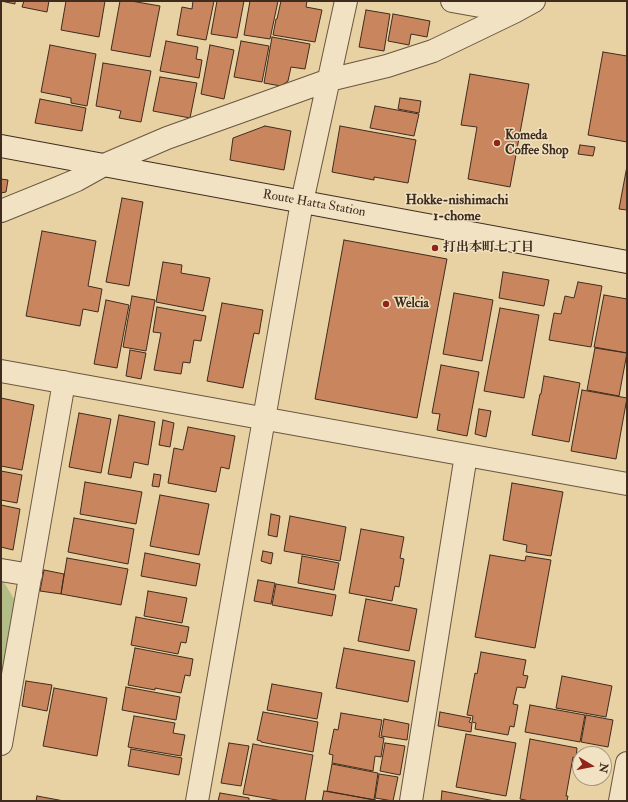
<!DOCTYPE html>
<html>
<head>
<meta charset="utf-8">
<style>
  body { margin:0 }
  #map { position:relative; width:628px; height:802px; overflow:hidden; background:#e8d2a3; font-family:"IM FELL Double Pica",serif }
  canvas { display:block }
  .frame { position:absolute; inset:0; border:2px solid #3f2c1f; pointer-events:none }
  .north { position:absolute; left:572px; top:746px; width:40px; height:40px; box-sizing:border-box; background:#f0e2c3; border:1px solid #a99981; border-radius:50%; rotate:100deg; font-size:11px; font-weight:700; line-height:16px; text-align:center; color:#3f2c1f }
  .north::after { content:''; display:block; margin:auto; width:14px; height:18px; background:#8f2418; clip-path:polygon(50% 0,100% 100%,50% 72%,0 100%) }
</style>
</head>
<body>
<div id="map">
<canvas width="628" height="802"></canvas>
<div class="frame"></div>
<div class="north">N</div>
</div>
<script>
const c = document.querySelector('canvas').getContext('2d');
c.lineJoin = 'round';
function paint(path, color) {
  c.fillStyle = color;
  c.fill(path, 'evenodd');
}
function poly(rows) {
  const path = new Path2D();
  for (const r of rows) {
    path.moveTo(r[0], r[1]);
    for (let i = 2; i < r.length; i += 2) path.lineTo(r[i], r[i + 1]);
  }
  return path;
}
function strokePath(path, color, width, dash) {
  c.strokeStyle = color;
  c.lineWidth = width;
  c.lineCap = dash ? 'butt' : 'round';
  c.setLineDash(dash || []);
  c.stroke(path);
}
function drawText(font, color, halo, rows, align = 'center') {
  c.font = font + ' "IM FELL Double Pica","Noto Serif JP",serif';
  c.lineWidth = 3;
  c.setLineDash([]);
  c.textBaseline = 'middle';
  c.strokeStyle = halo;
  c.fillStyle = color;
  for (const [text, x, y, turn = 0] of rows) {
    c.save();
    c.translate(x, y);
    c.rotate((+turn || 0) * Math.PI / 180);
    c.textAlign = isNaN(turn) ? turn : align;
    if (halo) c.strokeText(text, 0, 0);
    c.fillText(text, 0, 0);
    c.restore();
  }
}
paint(poly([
  [1,580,3,581,16,602,1,684]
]), '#b2bd88');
const building = poly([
  [1,1,15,1,15,4,1,1],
  [24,1,49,1,47,12,22,7,24,1],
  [66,1,105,1,99,37,61,30,66,1],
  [120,1,131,1,160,6,150,57,111,50,120,1],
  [193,1,214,1,206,40,177,35,182,7,192,9,193,1],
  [217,1,244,1,237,38,211,34,217,1],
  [250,1,278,1,270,39,244,35,250,1],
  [281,1,307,1,306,7,322,10,315,42,273,35,276,19,277,19,281,1],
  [366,10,390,14,384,51,359,47,366,10],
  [393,14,430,21,427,37,411,34,409,45,388,41,393,14],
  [272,37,310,44,305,69,291,67,288,81,281,86,264,83,272,37],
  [166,41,198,47,196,59,202,60,199,78,160,71,166,41],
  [241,41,269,46,262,82,234,77,241,41],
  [50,45,96,54,87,106,71,103,71,98,41,92,50,45],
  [210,45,234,50,224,99,201,94,210,45],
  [603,52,627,56,627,142,588,135,603,52],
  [103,63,151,71,141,122,119,118,121,111,96,106,103,63],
  [470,74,529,84,510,187,468,179,477,127,461,125,470,74],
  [160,77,197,83,190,118,153,111,160,77],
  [400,98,421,101,419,113,398,109,400,98],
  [40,99,86,108,82,131,35,123,40,99],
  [375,106,419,114,414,136,370,128,375,106],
  [265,126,291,131,284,170,230,160,233,138,265,126],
  [340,126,416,140,408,183,374,177,374,180,332,172,340,126],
  [580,145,595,147,593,156,578,154,580,145],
  [627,166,627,210,619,209,627,166],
  [1,179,8,180,6,192,1,193,1,179],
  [122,198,143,202,129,286,106,282,122,198],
  [42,231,96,241,88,286,102,289,98,312,83,309,80,326,26,316,42,231],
  [344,240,447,259,417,418,315,399,344,240],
  [163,262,182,265,181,273,210,278,203,311,156,302,163,262],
  [503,272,549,280,544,306,499,298,503,272],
  [578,282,602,286,591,347,549,340,554,313,561,314,565,296,574,298,578,282],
  [454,293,493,300,482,361,443,354,454,293],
  [604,295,627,299,627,353,594,347,604,295],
  [132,296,155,300,146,351,123,347,132,296],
  [106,300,129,305,117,368,94,364,106,300],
  [222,303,263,310,259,334,254,333,243,388,207,381,222,303],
  [157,307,206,316,201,341,194,340,190,363,183,362,181,374,154,370,161,333,153,332,157,307],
  [500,308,539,315,524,398,484,391,500,308],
  [595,348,627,353,619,396,587,390,595,348],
  [130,350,146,353,141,379,126,376,130,350],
  [441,365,479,372,467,436,437,430,440,414,432,413,441,365],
  [544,376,580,383,569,442,532,435,540,394,541,394,544,376],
  [582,390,627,398,616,459,571,451,582,390],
  [1,398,34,405,22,470,1,466,1,398],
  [479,409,491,411,486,437,475,434,479,409],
  [79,413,111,419,101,473,69,467,79,413],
  [119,415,155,422,148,465,134,462,131,478,108,474,119,415],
  [163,420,174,423,170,447,159,445,163,420],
  [188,427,235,436,229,469,221,467,216,492,168,483,174,448,183,450,188,427],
  [1,471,22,475,17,503,1,500,1,471],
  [154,474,161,475,159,487,152,486,154,474],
  [85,482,142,492,136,524,80,514,85,482],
  [512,483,563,492,551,556,526,552,527,545,503,540,512,483],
  [160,495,209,504,199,555,150,546,160,495],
  [1,505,20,509,13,550,1,547,1,505],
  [271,514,280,516,277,537,268,535,271,514],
  [290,516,346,527,340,561,284,551,290,516],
  [74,518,134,529,128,564,68,552,74,518],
  [361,529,404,537,400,558,404,559,399,587,395,586,392,601,349,593,361,529],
  [263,551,273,553,271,564,261,561,263,551],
  [145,553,200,564,196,586,141,576,145,553],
  [490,555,525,561,526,556,551,560,535,648,475,637,490,555],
  [302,556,339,563,334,590,298,583,302,556],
  [67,558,128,569,121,605,61,594,67,558],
  [44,570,64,574,61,594,40,591,44,570],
  [258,580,275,583,271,604,254,601,258,580],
  [276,584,336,595,332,616,272,605,276,584],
  [148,591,187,598,182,623,144,616,148,591],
  [366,599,417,609,409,651,358,641,366,599],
  [136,617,189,627,186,643,181,642,178,654,131,645,136,617],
  [135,648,193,659,190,676,185,675,181,693,155,688,155,690,128,685,135,648],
  [344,648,415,661,408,702,336,688,344,648],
  [481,652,526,660,523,675,528,676,525,688,517,687,513,704,518,705,514,727,510,726,508,735,475,729,476,723,472,722,473,716,467,715,475,673,477,674,481,652],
  [562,676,612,686,606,717,556,708,562,676],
  [26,681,52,685,47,711,22,706,26,681],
  [272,684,322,693,317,719,267,710,272,684],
  [126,687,180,697,176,720,122,710,126,687],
  [54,688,107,698,97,756,43,746,54,688],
  [530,705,585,715,580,742,525,732,530,705],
  [263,712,318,722,313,752,261,742,261,741,257,740,263,712],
  [440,712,471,718,469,722,472,723,471,732,438,726,440,712],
  [341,713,382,720,379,737,384,738,381,757,375,756,373,771,332,763,333,755,329,754,334,729,338,730,341,713],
  [586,715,613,720,608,747,581,742,586,715],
  [134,716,175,723,173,733,185,735,181,756,128,747,134,716],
  [384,719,409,724,407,740,381,736,384,719],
  [466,734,516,743,506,796,456,787,466,734],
  [530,739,577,748,576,758,573,757,566,796,568,796,567,801,530,801,520,799,530,739],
  [229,743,249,746,241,786,221,783,229,743],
  [385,743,405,746,400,775,380,771,385,743],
  [253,744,313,755,305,801,282,801,243,794,253,744],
  [131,749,182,758,179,775,128,766,131,749],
  [332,764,378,773,374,800,327,791,332,764],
  [379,774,398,777,393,801,375,798,379,774],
  [324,791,376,800,376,801,322,801,324,791],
  [442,791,495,801,441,801,442,791],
  [220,793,249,798,249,801,218,801,220,793],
  [37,796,64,801,36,801,37,796]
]);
paint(building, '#c9855d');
strokePath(building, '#3f2c1f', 1);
const street = poly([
  [452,1,514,12],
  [1,211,58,188,77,180,104,165,167,138,329,80,387,66,433,51,514,12,534,1],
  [1,371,627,484],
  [1,570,31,575],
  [1,744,64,382],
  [197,801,302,202,346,1],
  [411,801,466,455],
  [620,801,627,763]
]);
const secondary = poly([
  [1,146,627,262]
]);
strokePath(street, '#695640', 24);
strokePath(secondary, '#3f2c1f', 24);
strokePath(street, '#f0e2c3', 22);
strokePath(secondary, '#f0e2c3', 22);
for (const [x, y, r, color] of [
  [497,143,4,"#8f2418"],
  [435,248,4,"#8f2418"],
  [386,304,4,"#8f2418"]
]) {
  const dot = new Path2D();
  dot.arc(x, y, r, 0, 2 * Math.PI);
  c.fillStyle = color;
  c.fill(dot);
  strokePath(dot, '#f0e2c3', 1.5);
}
drawText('bold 13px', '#3f2c1f', '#f0e2c3', [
  ["Komeda",505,136],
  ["Coffee Shop",505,151],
  ["打出本町七丁目",443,248],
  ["Welcia",394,304]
], 'left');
drawText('13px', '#3f2c1f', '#f0e2c3', [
  ["Route Hatta Station",314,204,10]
]);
drawText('bold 14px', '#3f2c1f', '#f0e2c3', [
  ["Hokke-nishimachi",457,201],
  ["1-chome",457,217]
]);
</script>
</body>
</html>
